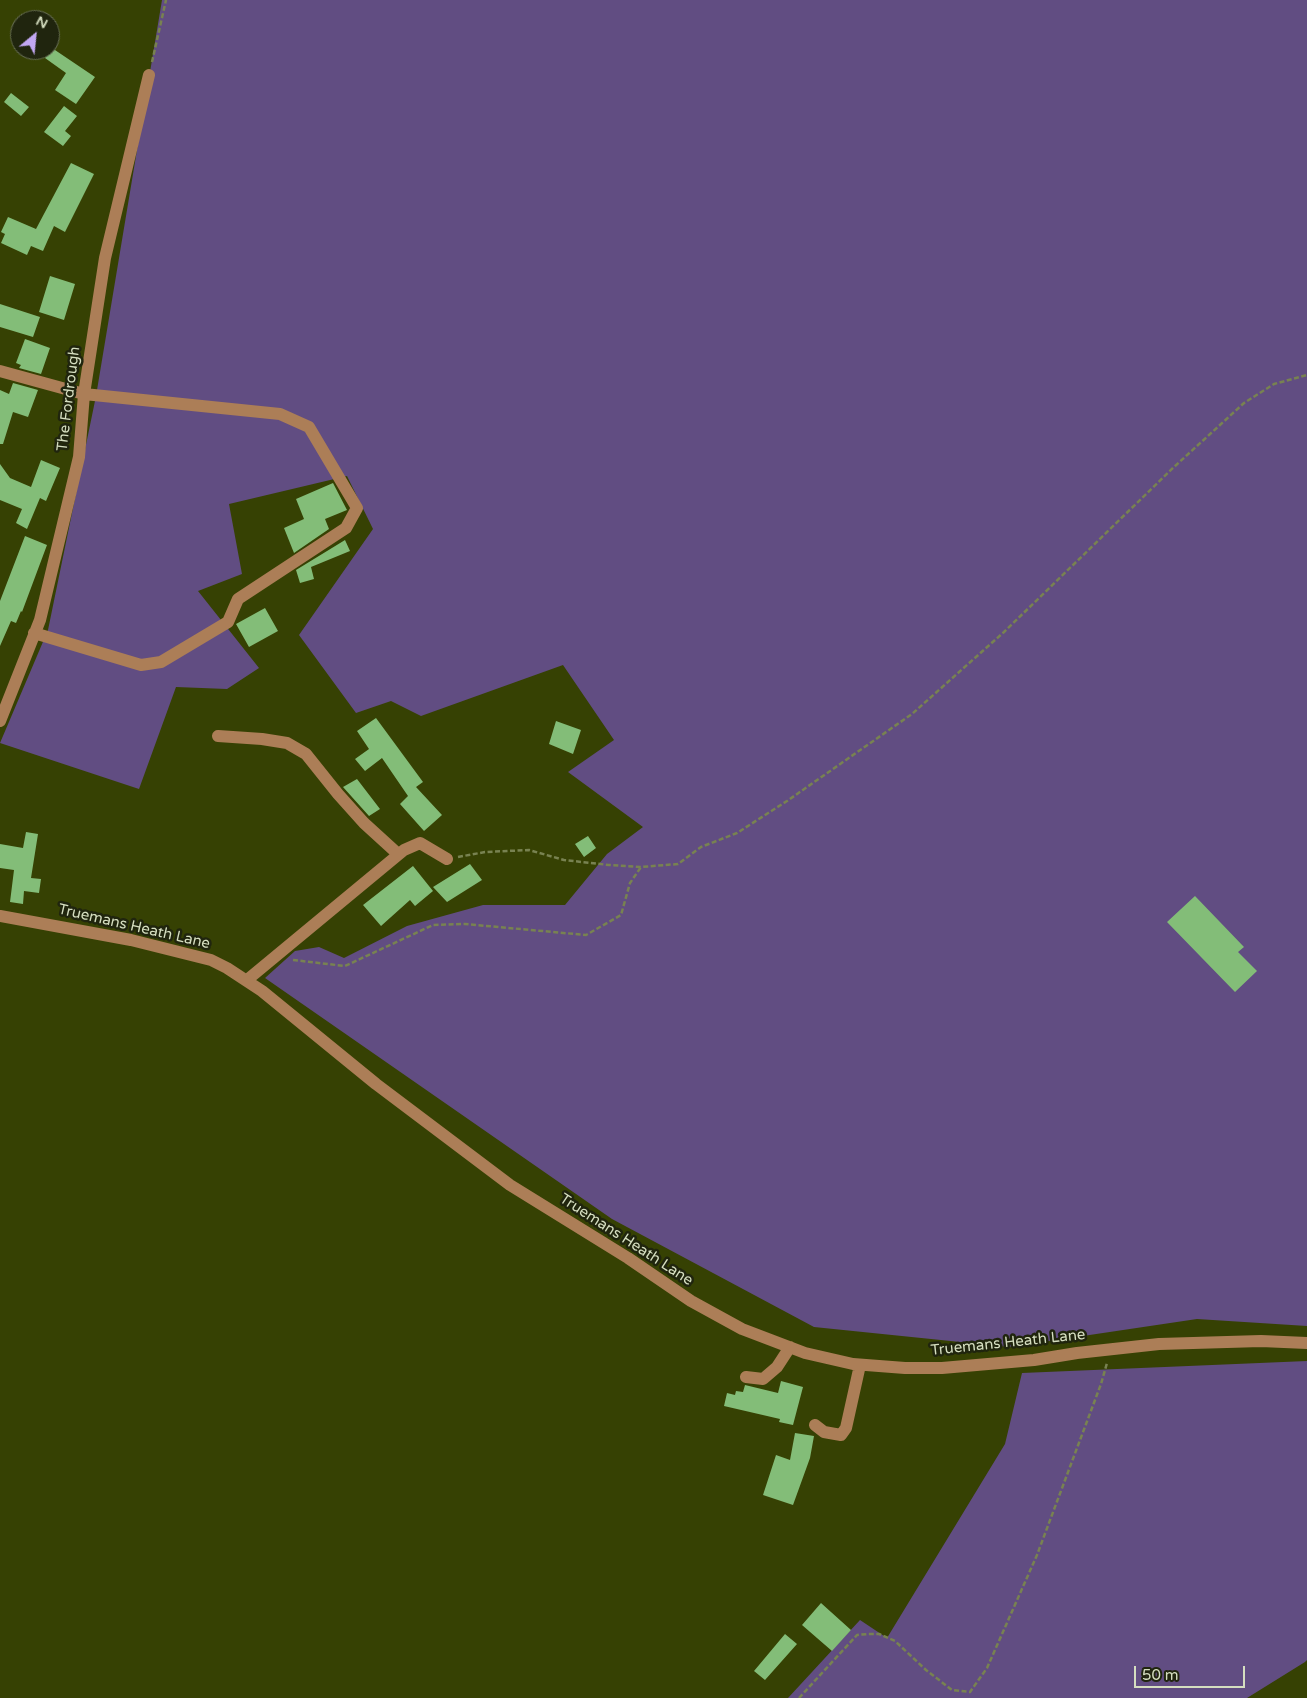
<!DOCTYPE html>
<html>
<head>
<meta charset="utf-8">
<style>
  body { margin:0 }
  #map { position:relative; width:1307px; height:1698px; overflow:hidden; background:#364103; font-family:"Varela Round",sans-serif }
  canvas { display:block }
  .north { position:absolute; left:10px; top:10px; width:50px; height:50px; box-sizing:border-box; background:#20250e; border:1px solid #686f55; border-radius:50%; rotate:28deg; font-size:14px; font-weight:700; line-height:20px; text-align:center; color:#d5dec0 }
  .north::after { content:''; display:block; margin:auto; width:18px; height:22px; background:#c2a7f2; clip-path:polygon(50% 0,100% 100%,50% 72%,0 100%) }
  .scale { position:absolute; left:1134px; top:1666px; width:111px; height:22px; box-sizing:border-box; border:2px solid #d5dec0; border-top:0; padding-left:6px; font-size:15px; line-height:18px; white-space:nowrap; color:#d5dec0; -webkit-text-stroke:4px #20250e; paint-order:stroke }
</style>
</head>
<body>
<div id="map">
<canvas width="1307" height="1698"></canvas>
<div class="north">N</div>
<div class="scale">50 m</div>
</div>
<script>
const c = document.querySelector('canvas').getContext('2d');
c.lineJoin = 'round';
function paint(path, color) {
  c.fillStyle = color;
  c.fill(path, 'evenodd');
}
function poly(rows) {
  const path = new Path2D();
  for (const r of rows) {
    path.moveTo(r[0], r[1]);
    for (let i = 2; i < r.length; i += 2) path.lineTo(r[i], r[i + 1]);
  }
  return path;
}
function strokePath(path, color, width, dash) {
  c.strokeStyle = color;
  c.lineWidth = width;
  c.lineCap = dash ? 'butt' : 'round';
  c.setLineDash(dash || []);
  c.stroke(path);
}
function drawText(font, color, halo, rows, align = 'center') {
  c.font = font + ' "Varela Round",sans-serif';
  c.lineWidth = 5;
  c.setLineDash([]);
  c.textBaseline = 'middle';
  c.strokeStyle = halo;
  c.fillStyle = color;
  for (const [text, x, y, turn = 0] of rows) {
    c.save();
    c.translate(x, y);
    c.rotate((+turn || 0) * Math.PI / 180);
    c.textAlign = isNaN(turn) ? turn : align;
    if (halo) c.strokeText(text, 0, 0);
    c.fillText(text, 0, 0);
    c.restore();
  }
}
paint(poly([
  [162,0,1307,0,1307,1326,1197,1319,1009,1347,814,1327,612,1219,265,978,295,951,319,947,344,958,407,926,483,905,565,905,607,854,643,827,568,772,614,740,563,665,421,716,391,701,356,713,299,635,373,529,347,476,229,504,242,574,198,591,259,668,227,689,176,687,139,789,0,743,48,630,96,396],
  [1307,1361,1307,1660,1305,1662,1247,1698,788,1698,860,1620,887,1638,1005,1444,1022,1373]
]), '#614d82');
paint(poly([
  [52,48,95,77,76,104,55,90,66,73,45,58],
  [11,93,29,107,21,116,4,102],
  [64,106,77,116,65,131,71,136,63,146,44,132],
  [71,163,94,174,65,232,54,226,43,251,31,246,27,255,1,243,5,234,1,232,8,217,36,229],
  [50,276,75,284,64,320,39,312],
  [0,304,40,317,33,337,0,327],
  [25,339,50,348,41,374,19,368,21,365,16,363],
  [13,383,38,390,28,417,13,412,3,444,0,444,0,390,9,394],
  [41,460,60,468,46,501,40,498,27,529,16,523,22,509,0,500,0,464,10,478,31,487],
  [333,483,347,510,325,519,329,529,294,553,284,528,304,519,296,499],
  [25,536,47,545,22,612,21,611,16,623,11,621,0,646,0,601],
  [345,540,350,551,311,567,314,579,300,583,296,570],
  [265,608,278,631,249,647,236,624],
  [376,718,423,782,416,787,442,815,424,831,400,804,408,796,382,758,365,771,355,759,369,749,357,731],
  [556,721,581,730,573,754,549,744],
  [357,779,380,809,369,816,343,787],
  [26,832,38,834,31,878,41,879,39,893,24,891,23,904,10,902,14,870,0,868,0,844,23,848],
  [588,836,596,848,584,857,575,844],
  [470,864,482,880,447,902,433,887],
  [413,866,433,891,415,906,410,900,381,926,363,905],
  [1195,896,1244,947,1238,952,1257,971,1235,992,1167,922],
  [781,1381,803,1387,793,1425,779,1422,780,1419,724,1406,727,1393,735,1395,736,1391,743,1392,745,1385,778,1393],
  [795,1433,814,1436,810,1458,793,1505,763,1495,776,1455,790,1460],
  [821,1603,851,1630,832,1651,802,1625],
  [785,1634,797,1644,765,1680,754,1671]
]), '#83bd78');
strokePath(poly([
  [152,62,166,0],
  [458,857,485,852,529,850,564,860,609,865,641,867,678,864,701,847,737,833,787,801,912,714,1004,632,1174,467,1244,403,1274,384,1307,375],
  [293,960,345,966,433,925,465,924,586,935,621,915,630,883,641,867],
  [799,1698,857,1635,868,1634,879,1634,895,1641,926,1670,952,1690,970,1692,987,1668,1037,1555,1101,1384,1107,1363]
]), '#788251', 2.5, [5, 2.5]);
strokePath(poly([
  [0,371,84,394,280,414,309,427,357,508,346,528,238,599,228,622,161,662,141,665,34,633],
  [0,721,40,620,79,457,84,394,105,258,149,75],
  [218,736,262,739,287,743,306,754,338,794,364,823,398,854],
  [0,916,131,940,211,960,227,968,262,991,376,1084,510,1185,628,1258,691,1301,742,1329,805,1353,853,1364,905,1368,942,1368,1034,1360,1077,1353,1159,1344,1261,1341,1307,1343],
  [247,980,404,850,420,843,447,859],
  [746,1377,763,1379,777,1367,790,1347],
  [815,1425,824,1432,841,1435,846,1428,860,1365]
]), '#ac7e57', 12);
drawText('15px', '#d5dec0', '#20250e', [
  ["The Fordrough",69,399,-83],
  ["Truemans Heath Lane",134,927,13],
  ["Truemans Heath Lane",626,1240,33],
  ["Truemans Heath Lane",1008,1343,-6]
]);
</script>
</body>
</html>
